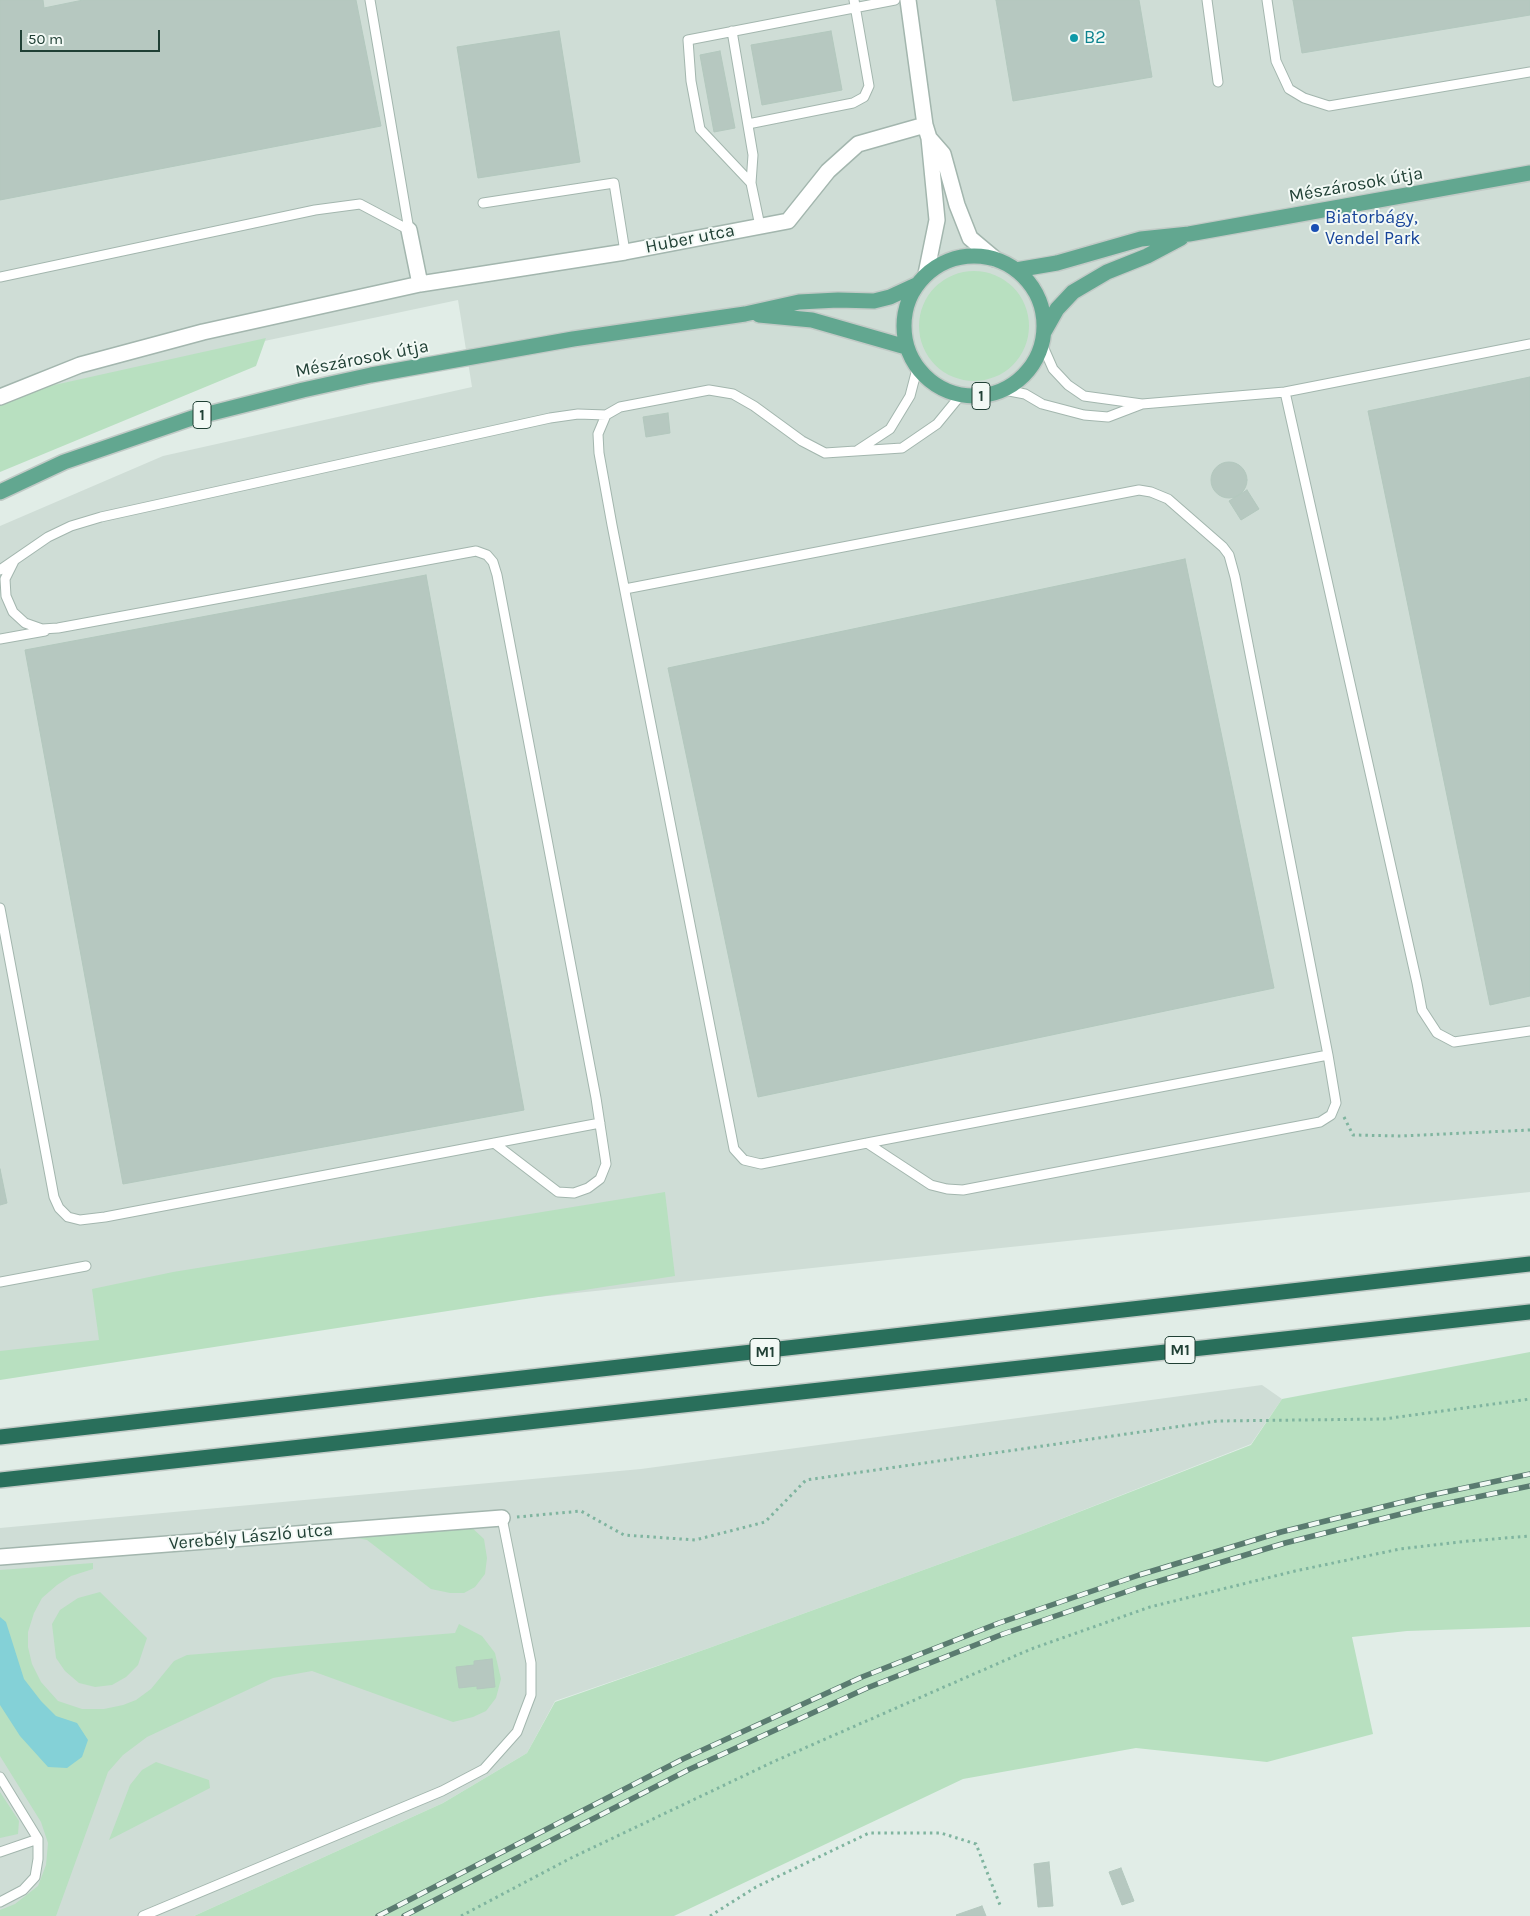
<!DOCTYPE html>
<html>
<head>
<meta charset="utf-8">
<style>
  body { margin:0 }
  #map { position:relative; width:1530px; height:1916px; overflow:hidden; background:#e1ede7; font-family:Karla,sans-serif }
  canvas { display:block }
  .scale { position:absolute; left:20px; top:30px; width:140px; height:22px; box-sizing:border-box; border:2px solid #204035; border-top:0; padding-left:6px; font-size:15px; line-height:18px; white-space:nowrap; color:#204035; -webkit-text-stroke:4px #f2f9f5; paint-order:stroke }
</style>
</head>
<body>
<div id="map">
<canvas width="1530" height="1916"></canvas>
<div class="scale">50 m</div>
</div>
<script>
const c = document.querySelector('canvas').getContext('2d');
c.lineJoin = 'round';
function paint(path, color) {
  c.fillStyle = color;
  c.fill(path, 'evenodd');
}
function poly(rows) {
  const path = new Path2D();
  for (const r of rows) {
    if (r.length === 3) {
      path.moveTo(r[0] + r[2], r[1]);
      path.arc(r[0], r[1], r[2], 0, 2 * Math.PI);
      continue;
    }
    path.moveTo(r[0], r[1]);
    for (let i = 2; i < r.length; i += 2) path.lineTo(r[i], r[i + 1]);
  }
  return path;
}
function strokePath(path, color, width, dash) {
  c.strokeStyle = color;
  c.lineWidth = width;
  c.lineCap = dash ? 'butt' : 'round';
  c.setLineDash(dash || []);
  c.stroke(path);
}
function drawText(font, color, halo, rows, align = 'center') {
  c.font = font + ' Karla,sans-serif';
  c.lineWidth = 4;
  c.setLineDash([]);
  c.textBaseline = 'middle';
  c.strokeStyle = halo;
  c.fillStyle = color;
  for (const [text, x, y, turn = 0] of rows) {
    c.save();
    c.translate(x, y);
    c.rotate((+turn || 0) * Math.PI / 180);
    c.textAlign = isNaN(turn) ? turn : align;
    if (halo) c.strokeText(text, 0, 0);
    c.fillText(text, 0, 0);
    c.restore();
  }
}
paint(poly([
  [0,0,1530,0,1530,1192,0,1354,0,526,163,456,472,387,458,300,0,397],
  [1262,1385,1282,1399,1251,1444,1025,1533,709,1648,555,1701,527,1753,443,1803,194,1916,0,1916,0,1528,641,1469]
]), '#cfddd6');
paint(poly([
  [974,326,55],
  [266,338,256,366,0,472,0,397],
  [665,1192,675,1276,0,1380,0,1351,99,1340,92,1289,173,1272],
  [1530,1352,1530,1627,1407,1631,1352,1637,1373,1734,1267,1762,1136,1748,963,1779,674,1916,194,1916,443,1803,527,1753,555,1702,709,1648,1025,1533,1251,1445,1282,1399],
  [469,1525,484,1539,487,1558,485,1574,475,1587,464,1593,450,1593,431,1589,367,1540,343,1535],
  [93,1563,93,1569,71,1576,57,1585,42,1598,34,1613,28,1632,28,1647,32,1664,41,1682,58,1701,82,1709,104,1709,123,1705,136,1700,151,1689,174,1661,187,1655,455,1633,459,1624,482,1636,495,1653,501,1679,496,1698,486,1711,473,1717,453,1722,312,1671,273,1678,147,1737,123,1755,108,1772,56,1916,0,1916,0,1910,15,1904,38,1886,46,1865,48,1843,41,1822,0,1756,0,1570],
  [100,1592,147,1638,138,1665,126,1677,112,1685,95,1687,79,1683,65,1671,56,1658,52,1624,60,1610,78,1598],
  [156,1762,209,1780,210,1788,109,1840,130,1785,142,1770],
  [0,1792,19,1821,18,1834,0,1838]
]), '#b8e0c0');
paint(poly([
  [0,1617,6,1622,24,1679,41,1701,56,1716,77,1723,88,1740,82,1757,67,1768,48,1767,20,1736,0,1705]
]), '#84d1d7');
const building = poly([
  [0,0,43,0,44,8,83,0,356,0,381,126,0,200,0,0],
  [996,0,1139,0,1152,77,1013,101,996,0],
  [1293,0,1530,0,1530,15,1302,53,1293,0],
  [559,31,580,162,478,178,457,47,559,31],
  [831,31,842,90,762,105,751,45,831,31],
  [720,51,735,128,714,132,700,55,720,51],
  [1530,377,1530,996,1490,1005,1368,411,1530,377],
  [668,413,670,433,646,437,643,417,668,413],
  [1229,480,18],
  [1247,490,1259,509,1241,520,1229,501,1247,490],
  [1185,559,1274,988,758,1097,668,668,1185,559],
  [426,575,524,1110,123,1184,25,650,426,575],
  [0,1169,7,1203,0,1205,0,1169],
  [492,1659,495,1687,477,1689,477,1686,459,1688,456,1667,474,1665,474,1661,492,1659],
  [1049,1862,1053,1906,1038,1907,1034,1864,1049,1862],
  [1121,1868,1134,1901,1122,1905,1109,1872,1121,1868],
  [982,1906,986,1916,957,1916,956,1915,982,1906]
]);
paint(building, '#b6c8c0');
strokePath(building, '#b3c8be', 1);
const service = poly([
  [370,0,409,230],
  [1207,0,1218,82],
  [1267,0,1276,61,1289,89,1304,98,1329,106,1530,72],
  [732,31,753,155,751,183],
  [748,124,853,103,864,97,869,86,854,0],
  [483,203,614,183,625,252],
  [760,226,751,183,700,129,691,81,688,40,895,0],
  [0,277,315,210,360,204,409,230],
  [1042,344,1053,369,1068,385,1084,396,1142,404,1285,392,1530,344],
  [1004,390,1025,394,1042,404,1084,415,1108,417,1142,404],
  [1285,392,1417,983,1422,1010,1437,1033,1454,1042,1530,1031],
  [858,450,890,429,910,396,917,369],
  [14,561,5,579,6,596,13,612,25,623,42,629,58,628,476,551,487,555,493,562,497,575,596,1098,606,1164,600,1179,588,1188,574,1193,558,1192,494,1143],
  [0,570,48,537,71,526,101,517,550,418,578,414,606,415],
  [625,589,1139,490,1151,492,1168,499,1223,547,1229,555,1235,577,1328,1055],
  [0,639,45,631],
  [0,908,54,1197,59,1208,68,1217,80,1220,105,1217,600,1123],
  [867,1143,931,1185,947,1189,963,1190,1320,1122,1331,1115,1336,1103,1328,1055,867,1143,761,1164,744,1160,734,1149,612,525,599,453,598,434,606,415,620,407,709,390,733,394,754,406,802,441,825,453,902,448,937,424,960,396],
  [0,1282,86,1266],
  [0,1777,38,1839,38,1859,35,1877,23,1890,0,1902],
  [0,1852,38,1839],
  [143,1916,442,1791,484,1769,517,1732,531,1695,531,1663,502,1518]
]);
const minor = poly([
  [908,0,925,125,929,138,937,220,926,274],
  [929,138,943,154,957,205,970,238,995,259],
  [409,230,420,284],
  [0,397,80,365,203,332,420,284,625,252,788,221,828,171,858,144,925,125],
  [0,1557,502,1518]
]);
const primary = poly([
  [974,326,70],
  [1016,270,1057,263,1141,239,1189,234,1530,173],
  [759,315,812,320,906,347],
  [1044,332,1057,309,1073,292,1107,272,1147,256,1181,238],
  [0,492,64,462,192,418,303,390,371,375,573,339,745,314,799,302,838,300,874,301,890,297,916,285]
]);
const motorway = poly([
  [0,1437,1530,1264],
  [0,1480,1530,1312]
]);
strokePath(service, '#a3b6ae', 11);
strokePath(minor, '#a3b6ae', 18);
strokePath(primary, '#c1cac6', 18);
strokePath(motorway, '#c1cac6', 18);
strokePath(poly([
  [1344,1117,1353,1135,1401,1136,1530,1130],
  [517,1517,581,1511,624,1535,695,1540,765,1522,806,1480,1217,1421,1384,1419,1530,1399],
  [461,1916,571,1858,775,1761,1031,1649,1150,1607,1295,1571,1400,1549,1469,1541,1530,1536],
  [710,1916,756,1887,869,1833,941,1833,976,1844,1000,1905]
]), '#7fb49f', 3, [2.5, 4]);
strokePath(service, '#fff', 9);
strokePath(minor, '#fff', 15);
strokePath(primary, '#62a790', 15);
strokePath(motorway, '#296f5b', 15);
const rail = poly([
  [378,1916,683,1759,862,1677,999,1623,1139,1575,1281,1532,1427,1496,1530,1474],
  [404,1916,688,1770,867,1688,1003,1634,1143,1586,1285,1543,1429,1507,1530,1486]
]);
strokePath(rail, '#5a7b70', 5.5);
strokePath(rail, '#f2f9f5', 4, [11]);
for (const [x, y, r, color] of [
  [1074,38,5,"#0f9aa8"],
  [1315,228,5,"#1a4fb4"]
]) {
  const dot = new Path2D();
  dot.arc(x, y, r, 0, 2 * Math.PI);
  c.fillStyle = color;
  c.fill(dot);
  strokePath(dot, '#f2f9f5', 2);
}
for (const [x, y, w] of [
  [981,396,18],
  [202,415,18],
  [1180,1350,30],
  [765,1352,30]
]) {
  const box = new Path2D();
  box.roundRect(x - w / 2, y - 13.5, w, 27, 4);
  c.fillStyle = '#f2f9f5';
  c.fill(box);
  strokePath(box, '#204035', 1);
}
drawText('bold 16px', '#204035', null, [
  ["1",981,396],
  ["1",202,415],
  ["M1",1180,1350],
  ["M1",765,1352]
]);
drawText('18px', '#0d838f', '#f2f9f5', [
  ["B2",1084,38]
], 'left');
drawText('18px', '#204035', '#f2f9f5', [
  ["Mészárosok útja",1356,185,-10],
  ["Huber utca",690,239,-11],
  ["Mészárosok útja",362,359,-11],
  ["Verebély László utca",251,1537,-5]
]);
drawText('18px', '#164399', '#f2f9f5', [
  ["Biatorbágy,",1325,218],
  ["Vendel Park",1325,239]
], 'left');
</script>
</body>
</html>
